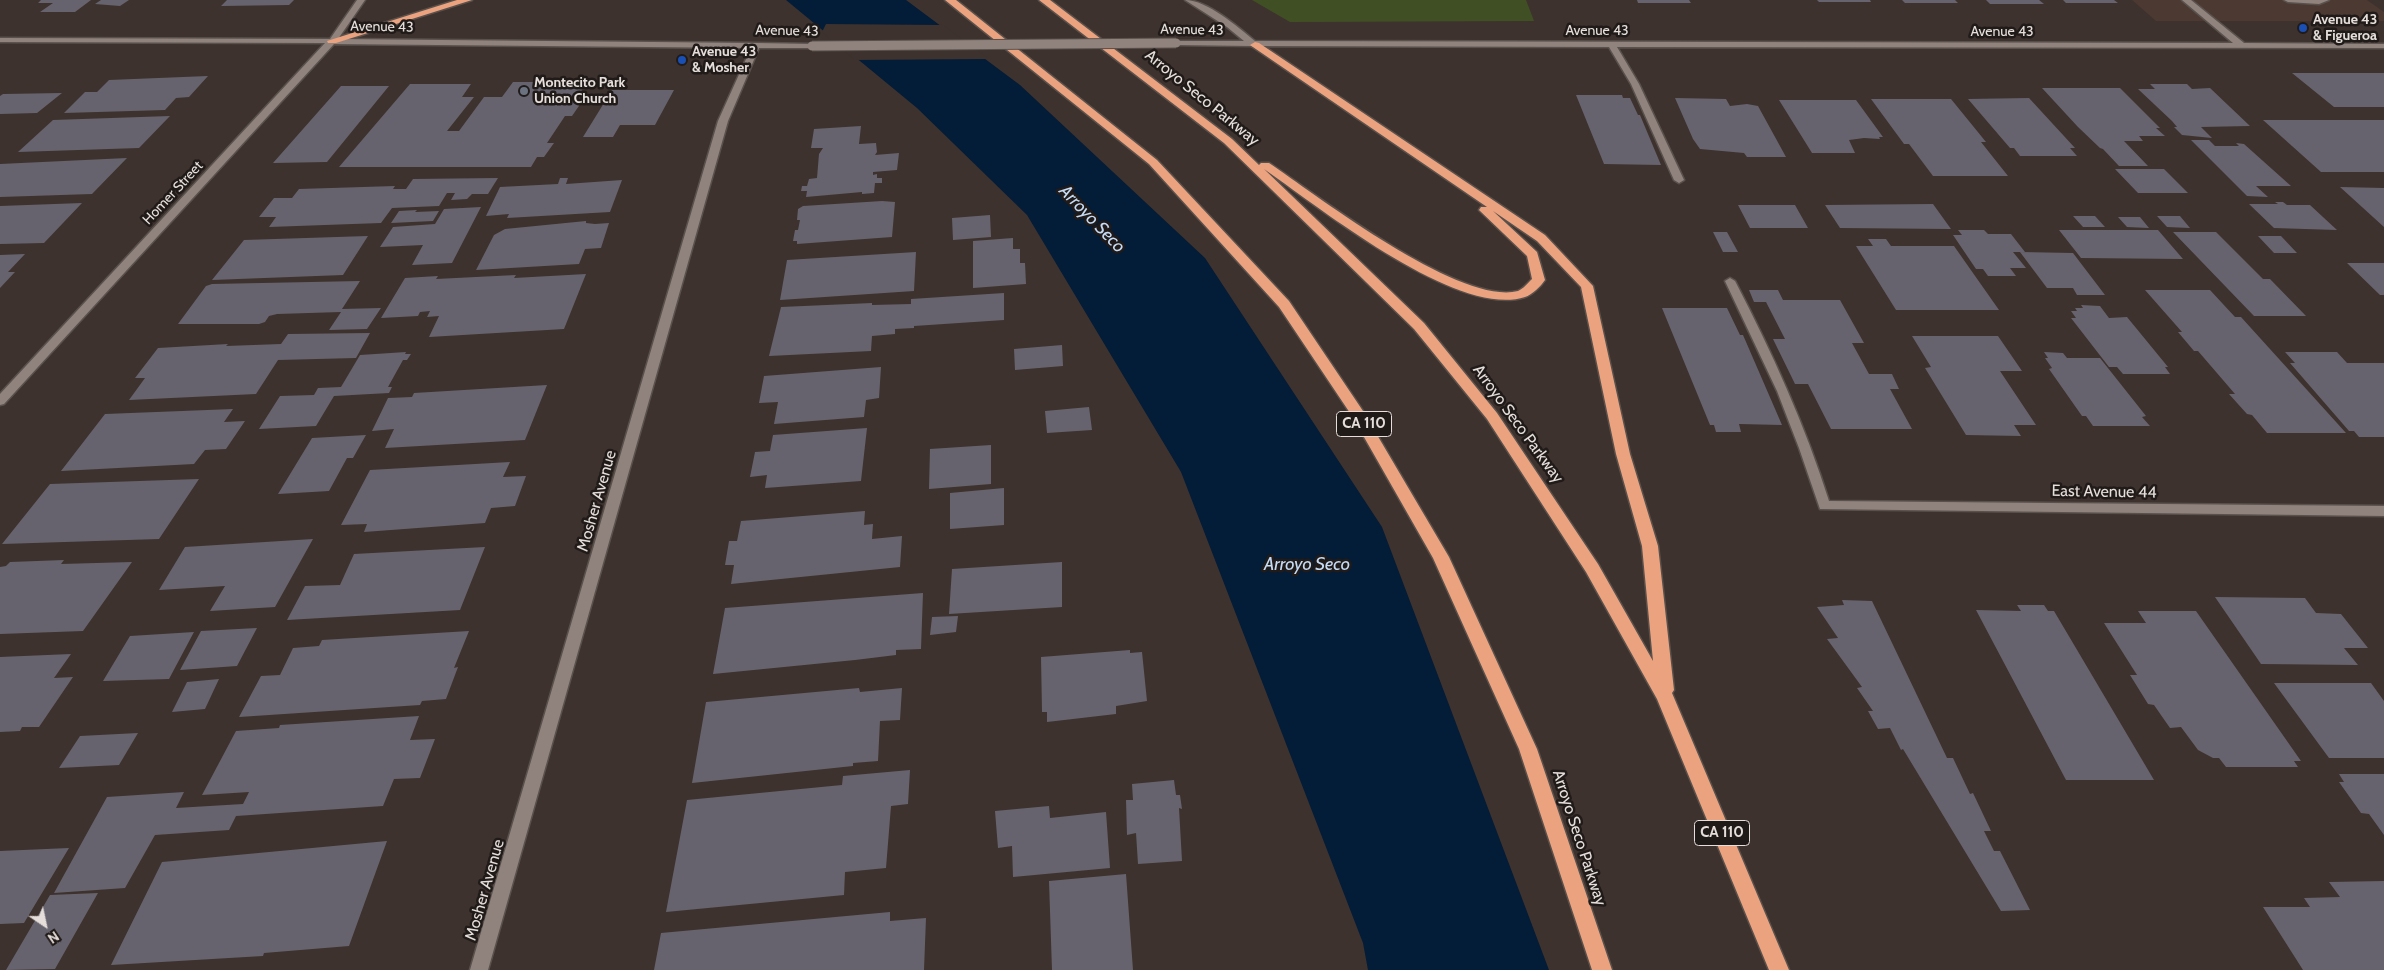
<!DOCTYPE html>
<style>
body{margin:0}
#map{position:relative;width:2384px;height:970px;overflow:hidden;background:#3d322d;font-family:Cabin,sans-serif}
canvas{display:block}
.north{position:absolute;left:20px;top:900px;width:50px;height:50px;-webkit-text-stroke:4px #201b19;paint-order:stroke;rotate:146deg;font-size:14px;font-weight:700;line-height:20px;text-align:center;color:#e5dedb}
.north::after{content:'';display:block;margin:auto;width:18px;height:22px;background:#e5dedb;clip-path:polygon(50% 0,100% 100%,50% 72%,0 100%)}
</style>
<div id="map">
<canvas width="2384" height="970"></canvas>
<div class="north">N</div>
</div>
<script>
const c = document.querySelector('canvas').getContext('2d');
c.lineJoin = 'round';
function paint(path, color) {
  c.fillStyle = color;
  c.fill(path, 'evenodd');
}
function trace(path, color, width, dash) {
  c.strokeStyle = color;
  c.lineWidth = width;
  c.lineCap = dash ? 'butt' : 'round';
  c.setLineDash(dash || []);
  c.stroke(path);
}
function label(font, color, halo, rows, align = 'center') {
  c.font = font + ' Cabin,sans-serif';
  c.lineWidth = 5;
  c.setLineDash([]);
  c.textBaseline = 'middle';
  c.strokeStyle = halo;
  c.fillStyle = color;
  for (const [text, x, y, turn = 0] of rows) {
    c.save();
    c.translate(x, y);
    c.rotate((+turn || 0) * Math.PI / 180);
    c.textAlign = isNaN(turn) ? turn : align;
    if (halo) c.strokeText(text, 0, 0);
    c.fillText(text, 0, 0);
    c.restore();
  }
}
paint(new Path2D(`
 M2132,0H2367L2384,12V21H2156Z`), '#4b3932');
paint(new Path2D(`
 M1252,0H1526L1534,21L1290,22Z`), '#415024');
paint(new Path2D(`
 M786,0H906L1020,85L1205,258L1382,527L1549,970H1368L1363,943L1181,472L1027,215L917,108Z`), '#031c38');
paint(new Path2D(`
 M826,24L943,25L989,59L855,60L822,32Z`), '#3d322d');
paint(new Path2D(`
 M41,0H91L75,12H40L53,3H38Z
 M101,0H129L120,6L95,4Z
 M227,0H294L289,5L221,6Z
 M1637,0H1689L1691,3H1638Z
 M1817,0H1870L1871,2H1819Z
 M1902,0H1955L1958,3H1905Z
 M1986,0H2039L2044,4H1990Z
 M2063,0H2114L2118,3H2066Z
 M2292,73H2384V107H2334Z
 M208,76L189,97L176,98L165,110L64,113L85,92H97L109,80Z
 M513,82H587L574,103H581L572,116H565L547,143H554L544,157H537L531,167H339L410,84H471L462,97H474L447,131H459L484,97H502Z
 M2150,84H2187L2192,89L2210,88L2250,126L2201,127L2212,138L2182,135L2174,127H2177L2172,121L2138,89H2155Z
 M341,86H389L327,162L273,163Z
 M2042,88H2120L2160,128H2156L2165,136H2139L2143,141H2124L2148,166H2119L2103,149L2100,148L2078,127Z
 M612,90H674L655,125H620L613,137H583Z
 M62,93L37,113L0,114V96L3,94Z
 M1576,95H1622L1623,98H1630L1638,115H1640L1661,165L1604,164Z
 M1675,98L1726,99L1730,106L1747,104L1758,106L1786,157H1747L1744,153L1700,149L1693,139Z
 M2029,98L2075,148H2070L2077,156H2020L2014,148H2010L1968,99Z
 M1871,99H1951L1986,142H1981L2008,176H1933L1909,144H1904Z
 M1779,100H1856L1883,137H1879L1880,139L1864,138L1849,140L1855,153H1812Z
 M170,116L139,148L18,152L53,120Z
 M2263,120H2384V172H2321Z
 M861,126L859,144L876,143L877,152L875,155L899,153L897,170L873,172V175L877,174V178H882V183H875L874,193L862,194V192L806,197L807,191H801L802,186H807L809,179L817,178L819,154L823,148H811L814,129Z
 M2191,140H2209L2215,146H2239L2236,143L2244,144L2291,186H2256L2268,197L2247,196Z
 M127,158L92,194L0,197V164Z
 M2115,169H2164L2188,193H2138Z
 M498,178L488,194H472L467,199L451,200L455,193H447L439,206L392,208L381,223L269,227L276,217H259L274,198H292L299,189L395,186L393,189H406L413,179Z
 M560,178H568L566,184L622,180L610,212L507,218L509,214L486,216L500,187L558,184Z
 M2340,187L2384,188V227Z
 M882,201L895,202L892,237L797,244V241H793L795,230H798L800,220H797L798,209L803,206Z
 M2275,202H2283L2287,205H2310L2337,230L2274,228L2249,204H2278Z
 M82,203L44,243L0,244V206Z
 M1933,204L1951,229L1840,228L1825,205Z
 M1738,205H1795L1808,228H1750Z
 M481,207L452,263L412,265L423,245L380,247L393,227L435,224L444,209Z
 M417,210L415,212L439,211L433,221L391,223L399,211Z
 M990,215L991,237L953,240L952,218Z
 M2073,216H2095L2105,227H2083Z
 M2157,216H2180L2190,228L2167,227Z
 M2118,217H2140L2149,228L2127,227Z
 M586,221V223L595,224L609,223L601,248L585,249L579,264L476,270L494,235L505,229Z
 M1958,230H1984L1988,234H2011L2025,252H2013L2026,268H2010L2016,276H1988L1983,269H1976L1953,235H1962Z
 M2059,230H2158L2183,259L2081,258Z
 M1713,232H1727L1738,252H1723Z
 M2173,232H2216L2263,279H2270L2306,316H2254Z
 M368,236L343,275L212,280L244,240Z
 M2258,236H2281L2297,253H2274Z
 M1013,238V249H1020V263H1025L1026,284L973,288V241Z
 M1868,239H1886L1891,246H1954L1999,310H1896L1856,246H1873Z
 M916,252L914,291L780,300L787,260Z
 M2020,252L2073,253L2105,295H2077L2073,288H2047Z
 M25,254L8,272H15L0,288V255Z
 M2347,263H2384V295H2380Z
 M586,274L564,329L429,337L439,316L427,317L430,311L420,312L418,316L381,318L405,278L438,276L436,279L516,275L514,278Z
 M360,281L342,309L381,308L367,329L329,330L341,312L277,314L269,316L265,322L259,324H178L206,286L212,284Z
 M1749,290H1778L1783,300H1840L1864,343H1852L1869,374H1892L1899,389H1890L1912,429H1831L1808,384H1795L1773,339H1785L1766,302H1754Z
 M2145,290H2210L2235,317H2241L2346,433H2267L2252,415L2247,414L2229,394H2235L2198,351H2194L2178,332H2182Z
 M1004,293V320L914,326V328L895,329V334L872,336L871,351L769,356L781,307L872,303V305L911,304V299Z
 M2081,305L2100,306L2109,318L2127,317L2168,367H2165L2170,374H2123L2117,367H2109L2071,318H2076L2071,311H2077L2075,308H2083Z
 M1662,308H1727L1740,335H1743L1782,425L1739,424L1741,432H1716L1714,425H1710Z
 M370,333L356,358L278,360L256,394L129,400L145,378H135L158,348L228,344L226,346L281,344L288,334Z
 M1912,336H1998L2022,371H2000L2036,425H2014L2021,436L1966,435L1925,368L1931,367Z
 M1062,345L1063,366L1015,370L1014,349Z
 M406,352L405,354H411L407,360H403L388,387H392L389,393L334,396L316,426L259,429L280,396L314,395L318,388L341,387L360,355Z
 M2044,352L2063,353L2067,358H2100L2146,416L2142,417L2150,426H2093L2086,416H2082L2049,369L2052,368L2045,358H2048Z
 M2285,352H2337L2347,363H2384V437H2359L2354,431H2349L2290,363H2295Z
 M881,367L879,398L866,400L864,417L774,424L778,402L759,403L764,376Z
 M547,385L525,440L385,448L394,429L372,431L388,398L412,397L414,393Z
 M1089,407L1092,430L1047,433L1045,411Z
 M233,409L224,422L245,421L226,449L205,450L194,464L61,471L105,414Z
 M867,428L861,481L765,488L767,475L750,477L755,452L770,451L773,435Z
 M366,435L353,458H347L329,491L278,494L312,438Z
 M991,445V484L929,489L930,449Z
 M510,462L503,477L526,476L515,506L491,508L485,523L364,532L367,524L341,525L370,470Z
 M199,479L159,539L2,544L50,484Z
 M1004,488V525L950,529V493Z
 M865,511L864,525L873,524L872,539L902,536L900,567L731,584L734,565H725L729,541H737L741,521Z
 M313,539L275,607L210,611L225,586L159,590L185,547Z
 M485,547L460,610L287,620L305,586L340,585L354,554Z
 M64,560L61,564L132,562L83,631L0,634V567L6,566L10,562Z
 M1062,562V607L949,614L952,569Z
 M923,593L921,649L896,650V655L855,660L713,674L725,608Z
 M2215,597L2305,598L2316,613L2341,614L2368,648H2344L2358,665L2261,664Z
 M1842,600L1872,601L1947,758H1953L1970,794L1973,793L1991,831H1984L1994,851H2000L2030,910L2001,911L1903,749L1901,750L1890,728L1878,729L1868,711H1873L1857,688L1862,687L1827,639L1838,638L1817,607L1844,605Z
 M2017,605H2044L2048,611H2054L2154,780H2066L1976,610L2021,611Z
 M2138,611H2196L2301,761H2294L2298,767H2226L2219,758H2213L2198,750L2181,727L2170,728L2154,705L2148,704L2130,675H2137L2104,623H2146Z
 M958,616L956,632L930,635L932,617Z
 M257,628L237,666L180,670L201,631Z
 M469,631L454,668L458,667L446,699L422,701L420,705L239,717L261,676L280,675L293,648L319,646L322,640Z
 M194,632L169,679L103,681L130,636Z
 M1130,650V653L1142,652L1147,701L1116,706V714L1047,722V712H1042L1041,657Z
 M71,654L54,678L73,677L39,727H22L20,731L0,732V657Z
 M219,679L205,709L172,712L187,682Z
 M2274,683H2371L2384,701V758H2329Z
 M859,688L860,692L902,688L900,720L880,721L878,761L853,763V766L692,783L706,702Z
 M419,716L410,740L435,739L420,778L394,779L383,806L236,816L229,830L155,835L125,888L54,893L107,797L184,792L176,808L243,804L249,792L202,795L236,731L279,728L280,725Z
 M138,733L119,765L59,768L80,736Z
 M910,770L908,804L891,806L886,868L845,872L844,895L666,912L687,800L842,785L843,776Z
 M2339,774H2384V835L2369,814L2361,813L2339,782H2344Z
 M1174,780L1176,795H1180L1182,809L1179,808L1182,861L1138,864L1136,833L1127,835L1126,800H1133L1132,784Z
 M1049,806L1050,818L1106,812L1110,868L1013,877L1012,846L998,848L995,811Z
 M387,841L349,946L264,953L263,956L111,965L162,862Z
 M69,848L24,923L0,924V851Z
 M1126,874L1133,970H1052L1049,881Z
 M2384,881V970H2303L2263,907H2310L2304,898L2340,897L2329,882Z
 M98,893L55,969L6,970L50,895Z
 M890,912V921L926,918L924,970H654L661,933Z`), '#66636e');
const minor = new Path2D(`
 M357,0H365L338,39L756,43L812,44L816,46L812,48H759L728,121L488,970H470L718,121L751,48L334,44L4,404L0,405V394L325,43L0,42V38L330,39Z
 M1185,0C1207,0 1238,27 1255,41L2233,43L2182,0H2191L2244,43L2384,44V48L1617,47L1639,84L1684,180L1679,183L1674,180L1631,84L1609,47L1259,46L1255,47L1251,46L1176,45H1173V41H1244L1227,27Z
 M2284,0H2329L2319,4L2288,2Z
 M1730,278L1735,281C1772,352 1805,425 1829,501L2384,506V516L1820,509L1799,448L1777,391L1725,281Z`);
const highway = new Path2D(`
 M457,0H472L336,43H328L327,41Z
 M945,0H956L1157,160L1289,301L1363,411L1449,557L1537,749L1612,970H1592L1519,749L1433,558L1352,416L1279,307L1149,164Z
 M1039,0H1050L1232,139L1259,165L1261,163H1269C1318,196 1460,306 1518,291C1523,289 1528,283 1532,279L1527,256L1479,210L1481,207H1487L1250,45L1255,42L1259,43L1545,235L1593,286L1630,454L1658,546L1674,690L1672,693L1789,970H1769L1657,699L1586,572L1487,419L1414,329L1224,143ZM1264,169C1319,207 1458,319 1525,297C1532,295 1541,286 1545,280L1537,252L1493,211L1537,241L1581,287L1616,454L1642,546L1653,661L1598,564L1497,413L1424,323Z`);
trace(minor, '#5a514d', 3);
trace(highway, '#5a514d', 3);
paint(minor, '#90837d');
paint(highway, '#eba27e');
const minorBridge = new Path2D(`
 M812,46L1176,43`);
trace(minorBridge, '#5a514d', 11, []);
trace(minorBridge, '#90837d', 9);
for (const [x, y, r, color] of [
 [2303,28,5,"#1a4fb4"],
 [682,60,5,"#1a4fb4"],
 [524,91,5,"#6b7280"]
]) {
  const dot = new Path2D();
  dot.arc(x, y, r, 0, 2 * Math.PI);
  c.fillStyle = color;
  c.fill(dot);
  trace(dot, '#201b19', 2);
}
label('bold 14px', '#e5dedb', '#201b19', [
 ["Avenue 43",2313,20],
 ["& Figueroa",2313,36],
 ["Avenue 43",692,52],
 ["& Mosher",692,68],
 ["Montecito Park",534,83],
 ["Union Church",534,99]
], 'left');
label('14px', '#e5dedb', '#201b19', [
 ["Avenue 43",382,27,1],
 ["Avenue 43",1192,30,1],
 ["Avenue 43",787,31,1],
 ["Avenue 43",1597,31],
 ["Avenue 43",2002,32],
 ["Homer Street",173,193,-47]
]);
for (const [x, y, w] of [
 [1364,424,55],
 [1722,833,55]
]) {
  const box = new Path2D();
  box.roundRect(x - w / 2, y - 12.5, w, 25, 4);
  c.fillStyle = '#201b19';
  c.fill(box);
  trace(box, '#e5dedb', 1);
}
label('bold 15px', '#e5dedb', null, [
 ["CA 110",1364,424],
 ["CA 110",1722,833]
]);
label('16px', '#e5dedb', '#201b19', [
 ["Arroyo Seco Parkway",1202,98,39],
 ["Arroyo Seco Parkway",1518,424,54],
 ["East Avenue 44",2104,492,1],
 ["Mosher Avenue",597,501,-74],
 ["Arroyo Seco Parkway",1579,838,72],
 ["Mosher Avenue",485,890,-74]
]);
label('italic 18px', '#c5dbf5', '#201b19', [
 ["Arroyo Seco",1092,219,46],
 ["Arroyo Seco",1307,565]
]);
</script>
